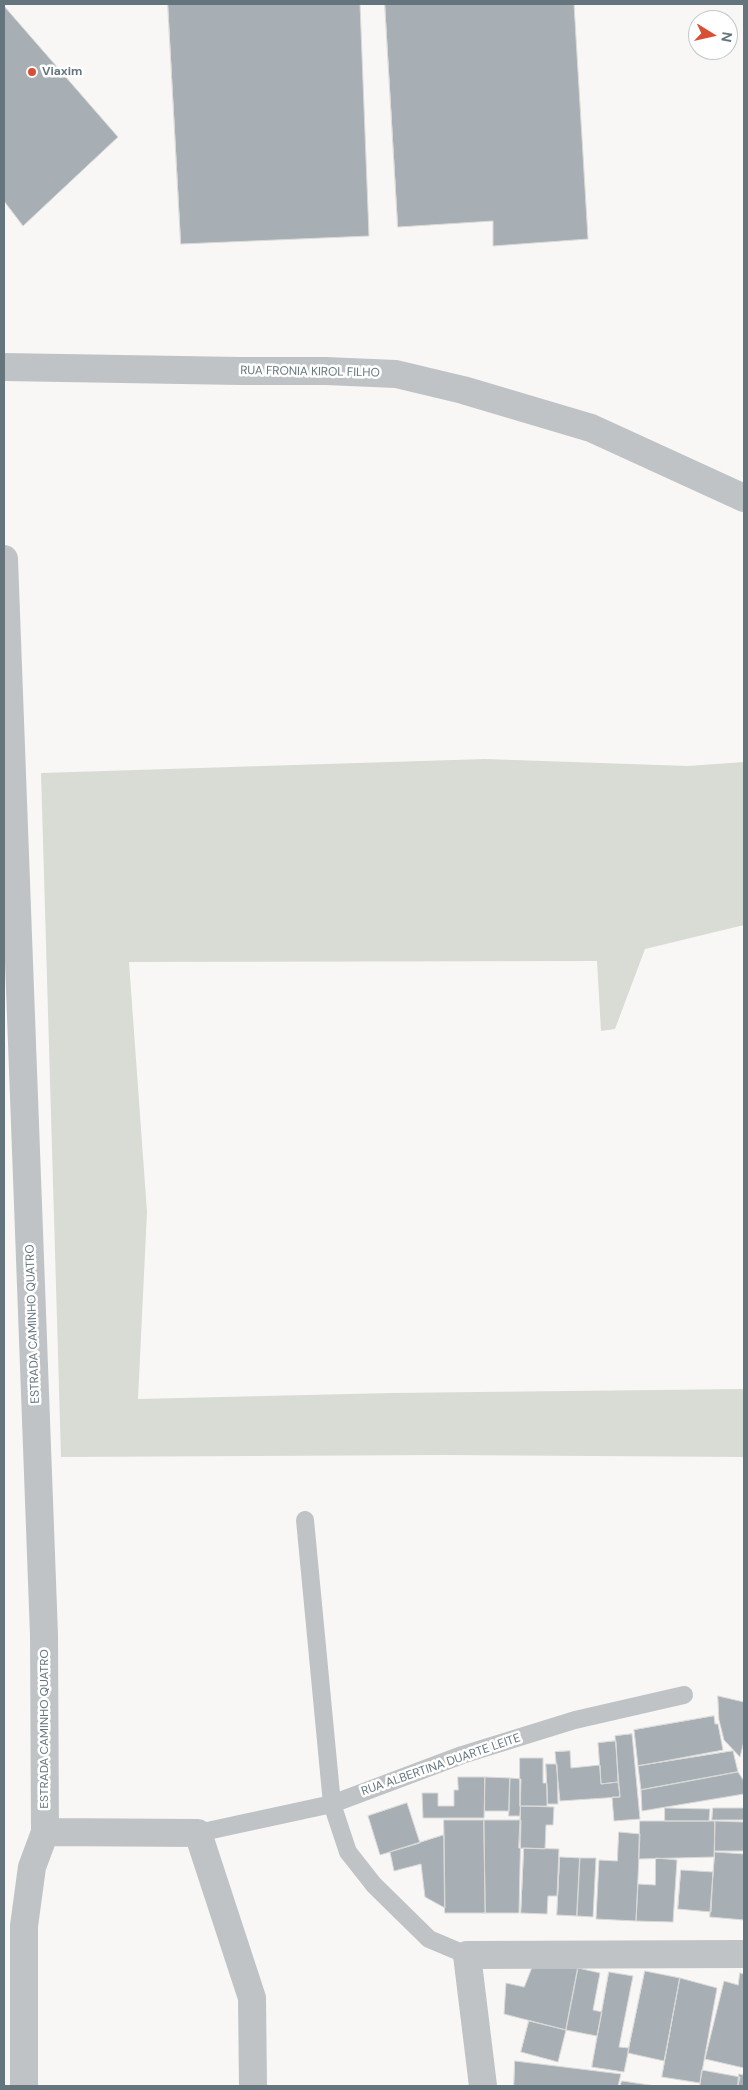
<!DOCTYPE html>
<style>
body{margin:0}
#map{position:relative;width:748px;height:2090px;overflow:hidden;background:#f8f7f5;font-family:"DM Sans",sans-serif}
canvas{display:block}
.frame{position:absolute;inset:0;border:5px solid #65757e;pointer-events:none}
.north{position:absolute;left:688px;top:10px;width:50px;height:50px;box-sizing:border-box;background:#fff;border:1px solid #c1c8cb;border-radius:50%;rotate:99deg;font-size:14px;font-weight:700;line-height:20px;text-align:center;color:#65757e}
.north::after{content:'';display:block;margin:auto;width:18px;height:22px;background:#d84f35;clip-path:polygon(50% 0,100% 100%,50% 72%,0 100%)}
</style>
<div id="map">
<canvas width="748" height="2090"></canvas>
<div class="frame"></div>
<div class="north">N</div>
</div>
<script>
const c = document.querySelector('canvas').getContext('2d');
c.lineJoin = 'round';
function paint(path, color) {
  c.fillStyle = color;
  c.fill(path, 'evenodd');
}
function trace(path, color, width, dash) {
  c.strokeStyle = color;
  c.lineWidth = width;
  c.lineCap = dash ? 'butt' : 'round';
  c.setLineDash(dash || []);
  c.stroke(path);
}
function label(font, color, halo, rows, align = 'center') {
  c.font = font + ' "DM Sans",sans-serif';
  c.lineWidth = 5;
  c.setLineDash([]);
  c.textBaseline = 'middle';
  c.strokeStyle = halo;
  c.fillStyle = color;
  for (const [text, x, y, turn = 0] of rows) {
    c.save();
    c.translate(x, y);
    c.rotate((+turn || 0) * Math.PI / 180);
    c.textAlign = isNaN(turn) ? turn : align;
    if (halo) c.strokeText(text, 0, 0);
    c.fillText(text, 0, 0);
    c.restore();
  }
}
paint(new Path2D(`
 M485,759L688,766L744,762V925L645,949L615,1029L601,1031L597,961L129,962L147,1212L138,1399L392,1393L744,1389V1457L444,1455L61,1457L41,773Z`), '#d8dcd4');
const building = new Path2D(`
 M168,4H360L369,236L181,244Z
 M385,4H574L588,239L493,246V221L398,227Z
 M4,6L118,137L23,226L4,201Z
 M718,1696L744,1702V1741L740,1757L724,1740L719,1720Z
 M714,1716L715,1724H718L723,1750L638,1766L634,1730Z
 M632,1734L640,1819L614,1821L612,1797H620L615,1736Z
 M616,1741L618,1782L601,1784L598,1743Z
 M570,1751L571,1768L600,1765L601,1784L618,1782L620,1797L560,1801L555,1752Z
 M733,1751L738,1772L641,1790L638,1766Z
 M520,1758H543V1783H547V1806H520Z
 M546,1764H557L558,1804H548Z
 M738,1772L744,1781V1794L642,1811L641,1790Z
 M458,1777H485L484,1818H423L422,1793H438V1806H454V1790H458Z
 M485,1777L510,1778L509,1811H485Z
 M510,1778L521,1779L520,1816H509Z
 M407,1803L420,1843L380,1855L368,1816Z
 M521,1806L554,1807L553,1825H546L545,1849L519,1848Z
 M665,1808L710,1809L709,1821H665Z
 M713,1808H744V1820H712Z
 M444,1820H484L485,1913H445Z
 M484,1820H521L519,1913H483H485Z
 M640,1821H715L714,1857L639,1859Z
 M715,1821L744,1822V1851H715Z
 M619,1832L640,1834L636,1921L596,1919L599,1860L617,1861Z
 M444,1835L445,1908L425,1897L421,1864L394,1871L390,1852Z
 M524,1848L559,1849L557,1896H548L547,1914L521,1913Z
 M715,1852L744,1854V1920L710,1917Z
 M560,1857L580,1858L577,1916L557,1915Z
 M580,1858H596L593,1917L577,1916Z
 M656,1858L677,1860L673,1922L636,1921L638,1884L655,1885Z
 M681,1870L713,1872L711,1912L678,1909Z
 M532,1968H578L566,2030L504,2014L506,1983L524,1987Z
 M578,1968L600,1973L593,2010L602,2012L597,2036L566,2030Z
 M645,1971L680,1978L664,2061L628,2053Z
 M609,1972L633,1976L619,2047L629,2048L624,2072L592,2067Z
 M740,1973L744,1974V2068L705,2059L724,1981L738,1985Z
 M680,1978L717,1988L700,2083L662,2077Z
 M529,2021L566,2030L558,2062L521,2052Z
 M515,2061L621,2074L618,2086H514Z
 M702,2070L740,2077L738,2086H700Z
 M739,2074L744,2075V2086H738Z
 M622,2081L656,2086H620Z`);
paint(building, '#a7afb4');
trace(building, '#d9d9d7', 1);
trace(new Path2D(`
 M305,1520L332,1804L348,1852L374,1885L429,1939L467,1955
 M198,1833L332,1804L462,1755L575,1720L684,1695`), '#bfc3c6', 18);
trace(new Path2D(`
 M4,367L240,371H326L396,374L463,390L591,428L744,498
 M4,559L44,1635L45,1832L32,1867L24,1926V2086
 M45,1832L198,1833L252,1998L253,2086
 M483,2086L467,1955L744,1954`), '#bfc3c6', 28);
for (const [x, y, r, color] of [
 [32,72,5,"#d84f35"]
]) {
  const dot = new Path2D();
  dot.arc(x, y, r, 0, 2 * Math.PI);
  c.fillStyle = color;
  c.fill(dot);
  trace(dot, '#fff', 2);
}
label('bold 12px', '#65757e', '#fff', [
 ["Viaxim",42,72]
], 'left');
label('12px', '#65757e', '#fff', [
 ["RUA FRONIA KIROL FILHO",310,372,1],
 ["ESTRADA CAMINHO QUATRO",33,1324,-92],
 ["ESTRADA CAMINHO QUATRO",45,1729,-90],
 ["RUA ALBERTINA DUARTE LEITE",441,1765,-19]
]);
</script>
